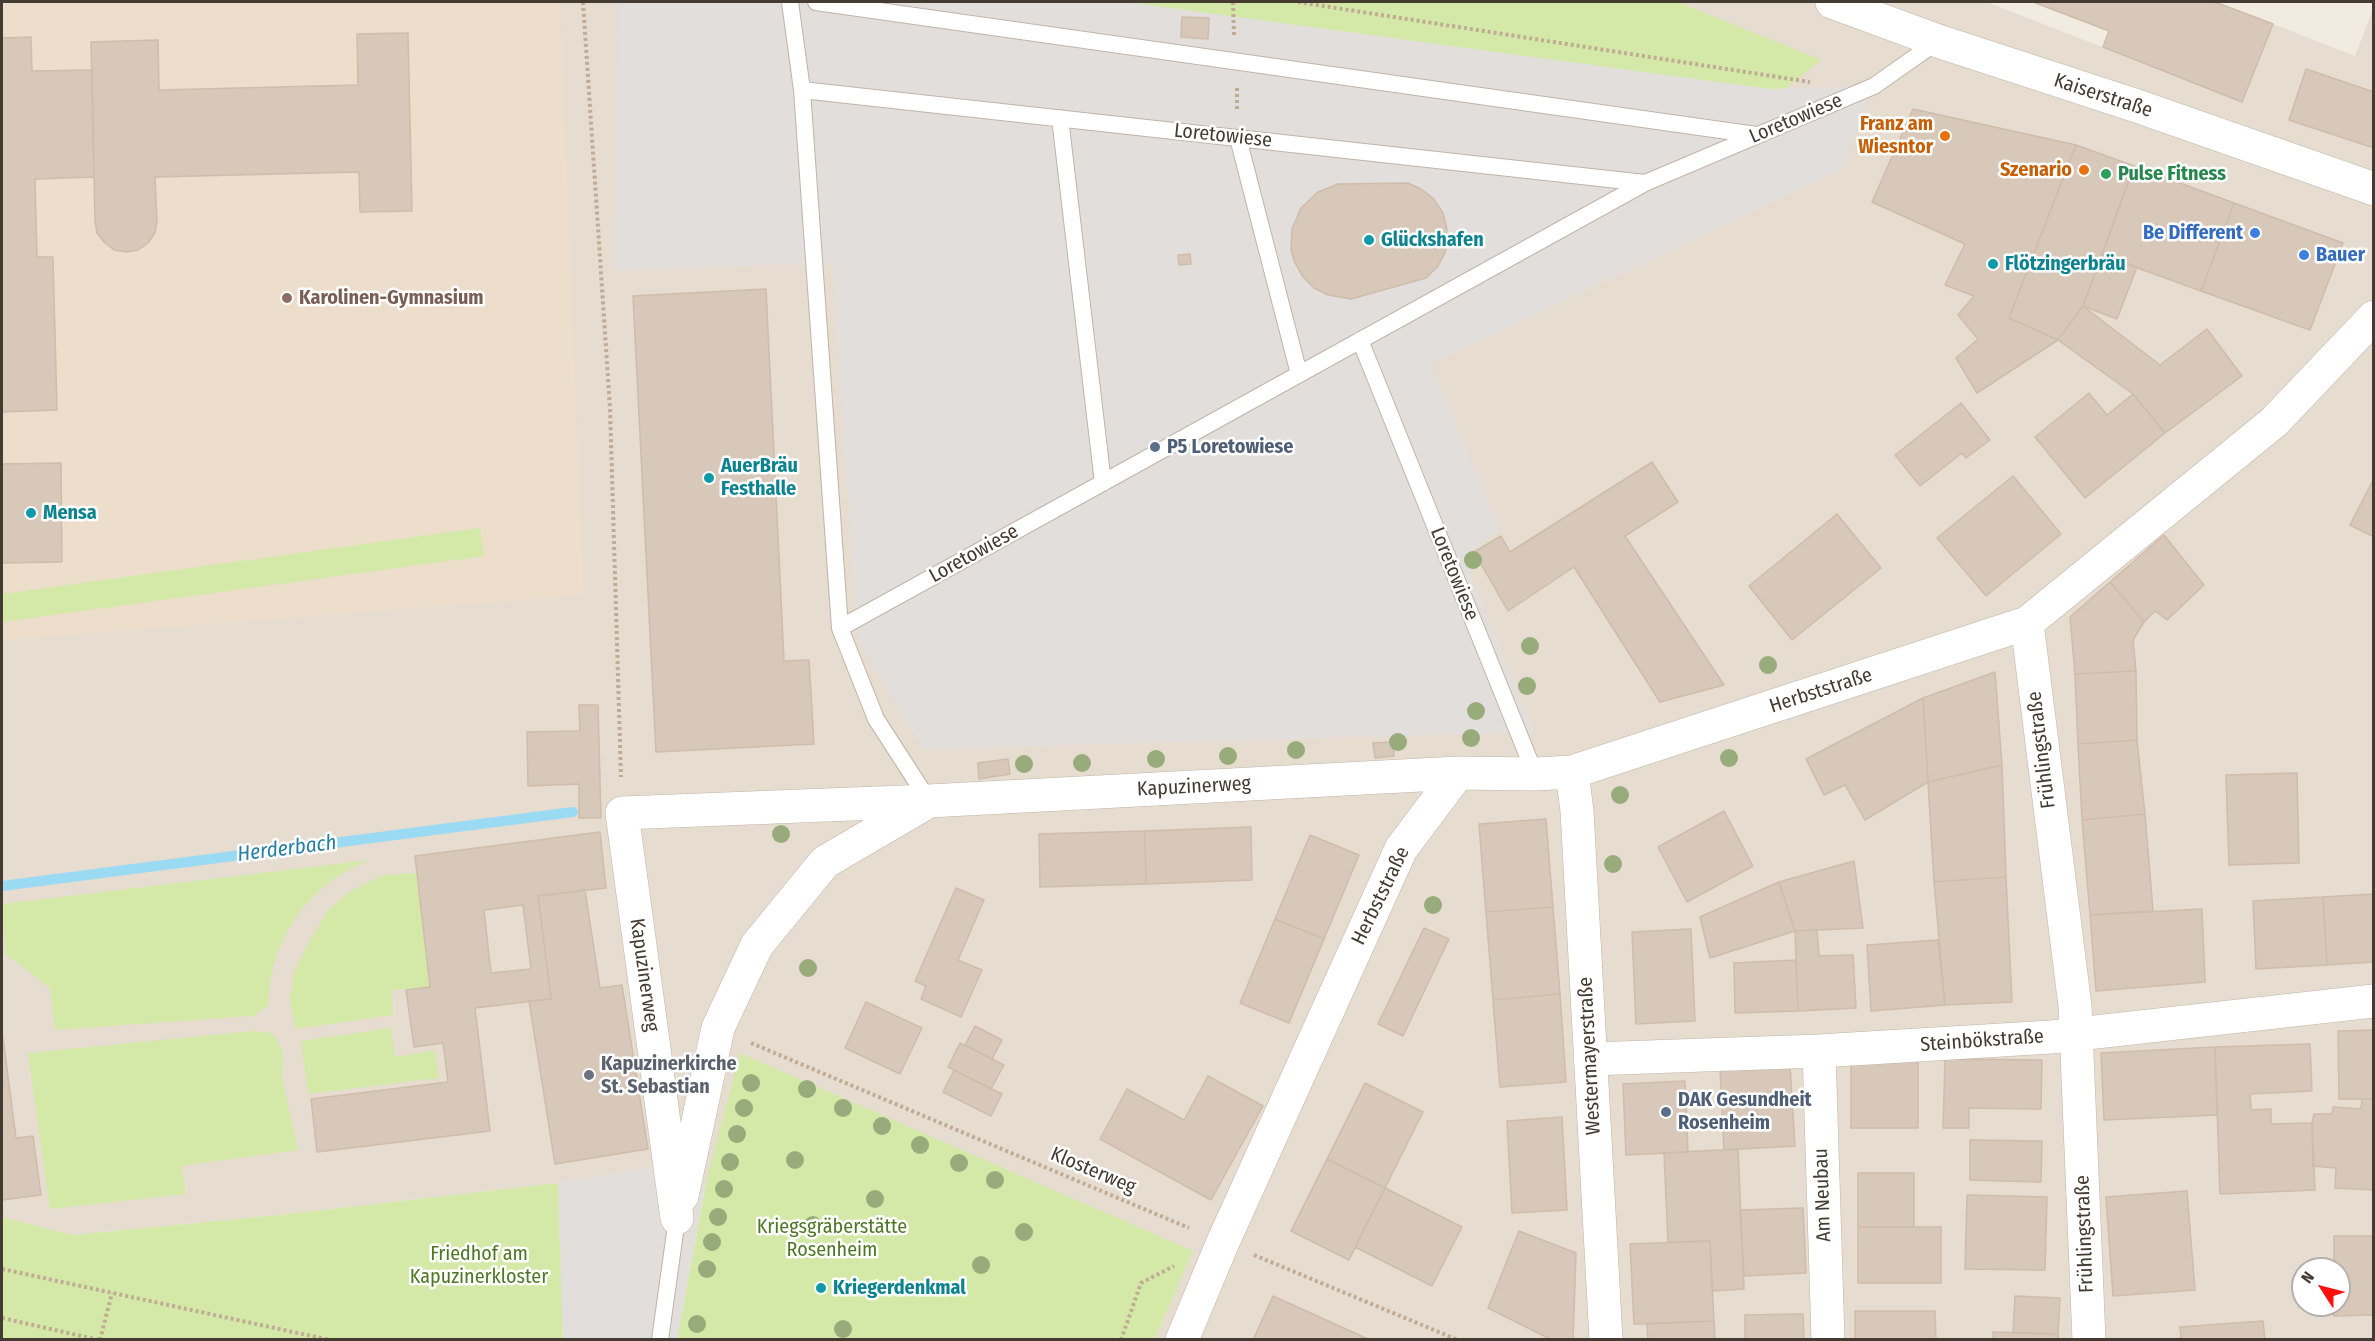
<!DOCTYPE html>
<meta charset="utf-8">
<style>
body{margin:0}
#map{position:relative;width:2375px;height:1341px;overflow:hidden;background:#f2ebe2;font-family:"Fira Sans Condensed",sans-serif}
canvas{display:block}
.frame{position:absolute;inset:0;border:3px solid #443b32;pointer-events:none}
.north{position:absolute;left:2291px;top:1257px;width:60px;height:60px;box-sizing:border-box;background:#fff;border:2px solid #b4b1ad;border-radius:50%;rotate:306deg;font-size:16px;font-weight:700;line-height:24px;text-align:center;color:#443b32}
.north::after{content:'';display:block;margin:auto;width:21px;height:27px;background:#ff110c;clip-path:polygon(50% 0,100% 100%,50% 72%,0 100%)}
</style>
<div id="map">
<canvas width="2375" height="1341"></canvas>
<div class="frame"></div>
<div class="north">N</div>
</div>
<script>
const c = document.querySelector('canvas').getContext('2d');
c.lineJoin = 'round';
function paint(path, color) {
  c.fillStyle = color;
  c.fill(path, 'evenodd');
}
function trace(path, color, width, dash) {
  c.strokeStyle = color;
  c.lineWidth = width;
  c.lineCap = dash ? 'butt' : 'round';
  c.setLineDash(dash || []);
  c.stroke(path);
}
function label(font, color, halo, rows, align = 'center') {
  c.font = font + ' "Fira Sans Condensed",sans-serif';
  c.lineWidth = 5;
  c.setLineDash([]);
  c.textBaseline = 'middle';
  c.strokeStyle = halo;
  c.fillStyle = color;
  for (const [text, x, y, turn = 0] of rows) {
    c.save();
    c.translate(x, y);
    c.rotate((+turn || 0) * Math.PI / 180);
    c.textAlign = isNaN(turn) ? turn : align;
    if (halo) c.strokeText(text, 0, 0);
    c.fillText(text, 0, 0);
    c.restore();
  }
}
paint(new Path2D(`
 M2,2H1987L2242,102L2273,24L2355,56L2373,9V1339H1155L1193,1251L705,1183L677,1339H563L558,1183L288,1214L73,1235L2,1217ZM2303,1269H2339V1305H2303Z`), '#e6dcd0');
paint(new Path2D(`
 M2,2H560L584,595L2,640Z`), '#ecdecb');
paint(new Path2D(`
 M1074,2H1678L1821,60L1770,101Z
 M480,528L484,556L2,622V594Z
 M370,860C310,882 268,940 269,1005L253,1016L55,1030L50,988L6,954L2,904Z
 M416,873L430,987L392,990L393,1015L295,1029L290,999L294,973L306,947L328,910L349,892L383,875Z
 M391,1028L395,1057L435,1050L439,1078L308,1094L301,1041Z
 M254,1031L267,1032L274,1035L283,1052L282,1078L298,1150L181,1166L186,1194L50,1209L28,1053Z
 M740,1053L1193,1251L1155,1339L677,1340L706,1183Z
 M558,1183L563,1339L2,1340V1217L73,1235L288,1214Z`), '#d4e9a8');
paint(new Path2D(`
 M618,2H1126L1770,89L1874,86L1842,169L1431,364L1500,531L1464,556L1534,732L923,749L858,640L832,263L616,270Z
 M646,1168L706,1183L677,1339H563L558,1183Z`), '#e2dedb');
trace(new Path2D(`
 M2,886L573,812`), '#9adaf3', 10);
const building = new Path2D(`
 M2033,2H2215L2273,24L2242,102L2103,47L2109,31Z
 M1182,17L1209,18L1208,39L1181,37Z
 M408,33L412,211L360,212L359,172L155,177L157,221L155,233L148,243L138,250L126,252L114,250L105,243L97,233L95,221L91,42L158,40L159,90L358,85L357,34Z
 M31,37L32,71L92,70L94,177L35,179L37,257H53L57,410L2,412V38Z
 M2306,69L2374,92V148L2289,120Z
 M1913,109L2076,145L2009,318L2058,340L1977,393L1956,358L1978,339L1958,315L1974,296L1945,285L1965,244L1872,202Z
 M2076,145L2134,166L2083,306L2058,340L2009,318Z
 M2134,166L2234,203L2201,291L2102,255Z
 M1408,183L1421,189L1433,198L1443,213L1447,229L1445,253L1438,266L1426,278L1351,299L1328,295L1314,288L1303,277L1295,263L1291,250L1292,229L1301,208L1318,192L1338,184Z
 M2234,203L2343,243L2310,330L2201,291Z
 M1190,254L1191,264L1179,265L1178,255Z
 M2102,255L2137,267L2117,319L2083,306Z
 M766,289L784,661L809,660L814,744L656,752L633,296Z
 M2083,306L2160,365L2207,329L2242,376L2165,433L2133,394L2058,340Z
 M2089,393L2107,415L2133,394L2165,433L2085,498L2035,437Z
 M1961,403L1990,440L1966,458L1962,453L1920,486L1895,455Z
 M1652,462L1678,502L1625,536L1724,685L1660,702L1574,567L1508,611L1474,552L1501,536L1510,552Z
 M61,463L62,562L2,563V464Z
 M2013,476L2061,534L1986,596L1937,538Z
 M2374,478V537L2350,525Z
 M1837,514L1881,568L1792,640L1749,586Z
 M2164,535L2204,585L2167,620L2155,611L2144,622L2110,582Z
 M2110,582L2144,622L2133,640L2136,671L2075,674L2070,617Z
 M2136,671L2137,740L2078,744L2075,674Z
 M1995,672L2002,765L1928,782L1923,698Z
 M1923,698L1928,782L1865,820L1845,785L1824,795L1806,759Z
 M579,705H598L601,818H579V784L528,786L527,732L580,731Z
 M2137,740L2145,814L2082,820L2078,744Z
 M1393,742L1394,756L1375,758L1373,743Z
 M1008,759L1010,774L979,779L978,763Z
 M2002,765L2006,877L1934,882L1928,782Z
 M2297,773L2299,863L2229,865L2226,775Z
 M1724,811L1753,866L1687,902L1658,847Z
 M2145,814L2153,911L2090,915L2082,820Z
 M1546,819L1553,907L1486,912L1479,824Z
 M1251,827L1252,880L1146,884L1145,831Z
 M1145,831L1146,884L1040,887L1039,834Z
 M600,832L606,888L538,896L551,999L475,1008L490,1131L317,1152L311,1099L448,1082L443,1043L414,1047L406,990L430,987L415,856ZM523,905L531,969L491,973L484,910Z
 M1310,835L1359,855L1324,939L1275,919Z
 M1854,861L1863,928L1795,931L1779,882Z
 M2006,877L2012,1002L1945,1005L1934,882Z
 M1779,882L1795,931L1710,958L1700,917Z
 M956,888L984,900L958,960L982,970L961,1017L921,999L926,986L915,981Z
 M585,890L600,988L622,985L648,1149L555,1164L529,1001L551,999L538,896Z
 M2374,894V962L2327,965L2323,897Z
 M2323,897L2327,965L2256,969L2253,901Z
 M1553,907L1560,994L1493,1000L1486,912Z
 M2202,909L2205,982L2096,991L2090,915Z
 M1275,919L1324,939L1289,1023L1240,1003Z
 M1424,928L1449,939L1403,1036L1378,1024Z
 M1691,929L1695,1021L1636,1024L1632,932Z
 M1817,930L1819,956L1853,955L1856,1008L1798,1011L1795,931Z
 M1938,940L1945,1005L1871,1011L1867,945Z
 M1796,960L1798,1011L1735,1013L1734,963Z
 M1560,994L1566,1082L1500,1087L1493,1000Z
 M866,1002L922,1028L900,1074L845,1048Z
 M975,1026L1002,1040L992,1059L965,1045Z
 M2,1030L16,1138L33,1136L41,1195L2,1200Z
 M2374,1030V1099H2339L2338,1031Z
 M960,1043L1004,1065L991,1089L948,1067Z
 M2310,1044L2312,1091L2250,1094L2251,1110L2271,1109V1124L2312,1123L2315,1190L2220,1194L2215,1047Z
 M2215,1047L2217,1115L2104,1120L2101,1053Z
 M1918,1059V1128H1851V1060Z
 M1945,1059L2042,1060L2041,1109L1969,1108V1128H1943Z
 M1790,1065L1795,1146L1724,1150L1720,1069Z
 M954,1070L1002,1094L991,1116L943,1092Z
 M1208,1076L1263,1106L1211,1200L1100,1139L1127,1089L1184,1120Z
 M1685,1081L1688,1152L1626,1155L1623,1084Z
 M1365,1083L1423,1112L1385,1188L1327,1159Z
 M2362,1099H2374V1190L2335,1188L2336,1168L2313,1166L2312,1123L2314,1114H2332L2333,1107L2361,1109Z
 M1562,1117L1567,1210L1512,1213L1507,1121Z
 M1970,1140L2042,1141L2041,1182L1970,1180Z
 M1738,1149L1744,1289L1712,1291L1710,1241L1668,1242L1664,1153Z
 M1327,1159L1385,1188L1349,1260L1291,1231Z
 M1858,1173H1914V1227H1858Z
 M1385,1188L1462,1227L1432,1286L1355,1247Z
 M2187,1191L2195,1290L2113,1296L2106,1197Z
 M1967,1195L2047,1197L2045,1270L1965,1269Z
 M1803,1208L1806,1273L1744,1276L1740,1210Z
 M1858,1227H1941V1283H1858Z
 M1519,1231L1576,1253L1573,1340H1552L1488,1308Z
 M2334,1236H2374V1315L2334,1316V1305H2339V1269H2334Z
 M1710,1241L1714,1321L1634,1324L1630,1244Z
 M1273,1296L1368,1339L1253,1340Z
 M2015,1296L2060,1298L2058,1334L2013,1333Z
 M1855,1311H1935L1936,1340H1855Z
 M1803,1314L1804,1340H1745V1315Z
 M1714,1321L1715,1340H1648L1647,1324Z
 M2263,1321L2265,1340H2166L2181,1338L2180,1327Z
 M1993,1332L2058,1334L2059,1340H1993Z`);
paint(building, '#d7c8ba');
trace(building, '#cfbcaa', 1.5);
const service = new Path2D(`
 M790,2L802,90L840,628L876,719L929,801
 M816,2L1756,135
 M802,90L1645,183
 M1060,118L1103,483
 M1238,138L1299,374
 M1360,340L1535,774
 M840,628L1645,183L1874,86L1938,41
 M660,1340L677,1218`);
const minor = new Path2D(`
 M2027,623L2075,1006L2089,1340
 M1572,772L1577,811L1606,1340
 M1819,1051L1828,1340
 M1590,1059L1819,1051L2051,1037L2374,1001
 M682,1196L718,1028L757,945L825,862L924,804
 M677,1218L622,813L929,801L1458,773L1535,774L1572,772L2027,623L2274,422L2374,317
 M1182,1340L1223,1242L1401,849L1458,773`);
const tertiary = new Path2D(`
 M1832,2L1938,41L2137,106L2374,189`);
trace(service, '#c1b4a8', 18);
trace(minor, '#c1b4a8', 34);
trace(tertiary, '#c1b4a8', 34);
trace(new Path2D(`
 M583,2L610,408L621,777
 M1233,2L1234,35
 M1298,2L1810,82
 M1237,88V110
 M751,1043L1189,1228
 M1254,1255L1458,1340
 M2,1269L330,1340
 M2,1318L99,1340
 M100,1340L112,1293
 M1121,1340L1141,1283L1174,1266`), '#c0ab95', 4, [3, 3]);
trace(service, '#fff', 16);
trace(minor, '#fff', 33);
trace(tertiary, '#fff', 33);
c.fillStyle = '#98ab7a';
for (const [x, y] of [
 [1473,560],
 [1530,646],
 [1768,665],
 [1527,686],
 [1476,711],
 [1471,738],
 [1398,742],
 [1296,750],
 [1228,756],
 [1729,758],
 [1156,759],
 [1082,763],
 [1024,764],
 [1620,795],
 [781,834],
 [1613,864],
 [1433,905],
 [808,968],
 [751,1083],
 [807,1089],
 [744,1108],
 [843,1108],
 [882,1126],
 [737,1134],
 [920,1145],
 [795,1160],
 [730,1162],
 [959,1163],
 [995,1180],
 [724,1189],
 [875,1199],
 [718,1217],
 [813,1225],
 [1024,1232],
 [712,1242],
 [981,1265],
 [707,1269],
 [697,1324],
 [843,1329]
]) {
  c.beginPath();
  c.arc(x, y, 9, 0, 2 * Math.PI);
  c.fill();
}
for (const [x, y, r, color] of [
 [1945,136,6,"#e8710a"],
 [2084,170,6,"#e8710a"],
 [2106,174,6,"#2e9e5b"],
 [2255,233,6,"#3f7fe0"],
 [1369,240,6,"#0f9aa8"],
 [2304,255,6,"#3f7fe0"],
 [1993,264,6,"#0f9aa8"],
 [287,298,6,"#8d6e63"],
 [1155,447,6,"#5c6f8a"],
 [709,478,6,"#0f9aa8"],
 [31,513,6,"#0f9aa8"],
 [589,1075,6,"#6b7280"],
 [1666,1112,6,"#5c6f8a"],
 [821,1288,6,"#0f9aa8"]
]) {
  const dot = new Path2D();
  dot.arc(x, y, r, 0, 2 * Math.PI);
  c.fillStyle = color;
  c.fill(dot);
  trace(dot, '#fff', 2);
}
label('20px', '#443b32', '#fff', [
 ["Kaiserstraße",2103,96,18],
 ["Loretowiese",1796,119,-23],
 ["Loretowiese",1223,136,6],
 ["Loretowiese",974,554,-29],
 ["Loretowiese",1454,574,68],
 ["Herbststraße",1821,691,-18],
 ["Frühlingstraße",2042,750,-97],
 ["Kapuzinerweg",1194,787,-3],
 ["Herbststraße",1381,896,-64],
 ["Kapuzinerweg",644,975,82],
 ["Steinbökstraße",1982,1041,-4],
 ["Westermayerstraße",1590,1056,-93],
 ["Klosterweg",1093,1171,23],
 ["Am Neubau",1823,1195,-92],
 ["Frühlingstraße",2085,1234,-92]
]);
label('bold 20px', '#c56008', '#fff', [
 ["Franz am",1933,124],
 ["Wiesntor",1933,147],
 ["Szenario",2072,170]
], 'right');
label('bold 20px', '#27864d', '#fff', [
 ["Pulse Fitness",2118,174]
], 'left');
label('bold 20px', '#366cbe', '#fff', [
 ["Be Different",2243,233],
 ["Bauer",2316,255,"left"]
], 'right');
label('bold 20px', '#0d838f', '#fff', [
 ["Glückshafen",1381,240],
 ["Flötzingerbräu",2005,264],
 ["AuerBräu",721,466],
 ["Festhalle",721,489],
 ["Mensa",43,513],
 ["Kriegerdenkmal",833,1288]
], 'left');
label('bold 20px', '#785e54', '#fff', [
 ["Karolinen-Gymnasium",299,298]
], 'left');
label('bold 20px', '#4e5e75', '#fff', [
 ["P5 Loretowiese",1167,447],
 ["DAK Gesundheit",1678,1100],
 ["Rosenheim",1678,1123]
], 'left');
label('bold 20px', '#5b616d', '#fff', [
 ["Kapuzinerkirche",601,1064],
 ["St. Sebastian",601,1087]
], 'left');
label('20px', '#4e7724', '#fff', [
 ["Kriegsgräberstätte",832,1227],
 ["Rosenheim",832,1250],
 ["Friedhof am",479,1254],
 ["Kapuzinerkloster",479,1277]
]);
label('italic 21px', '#267fa3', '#fff', [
 ["Herderbach",287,849,-7]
]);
</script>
